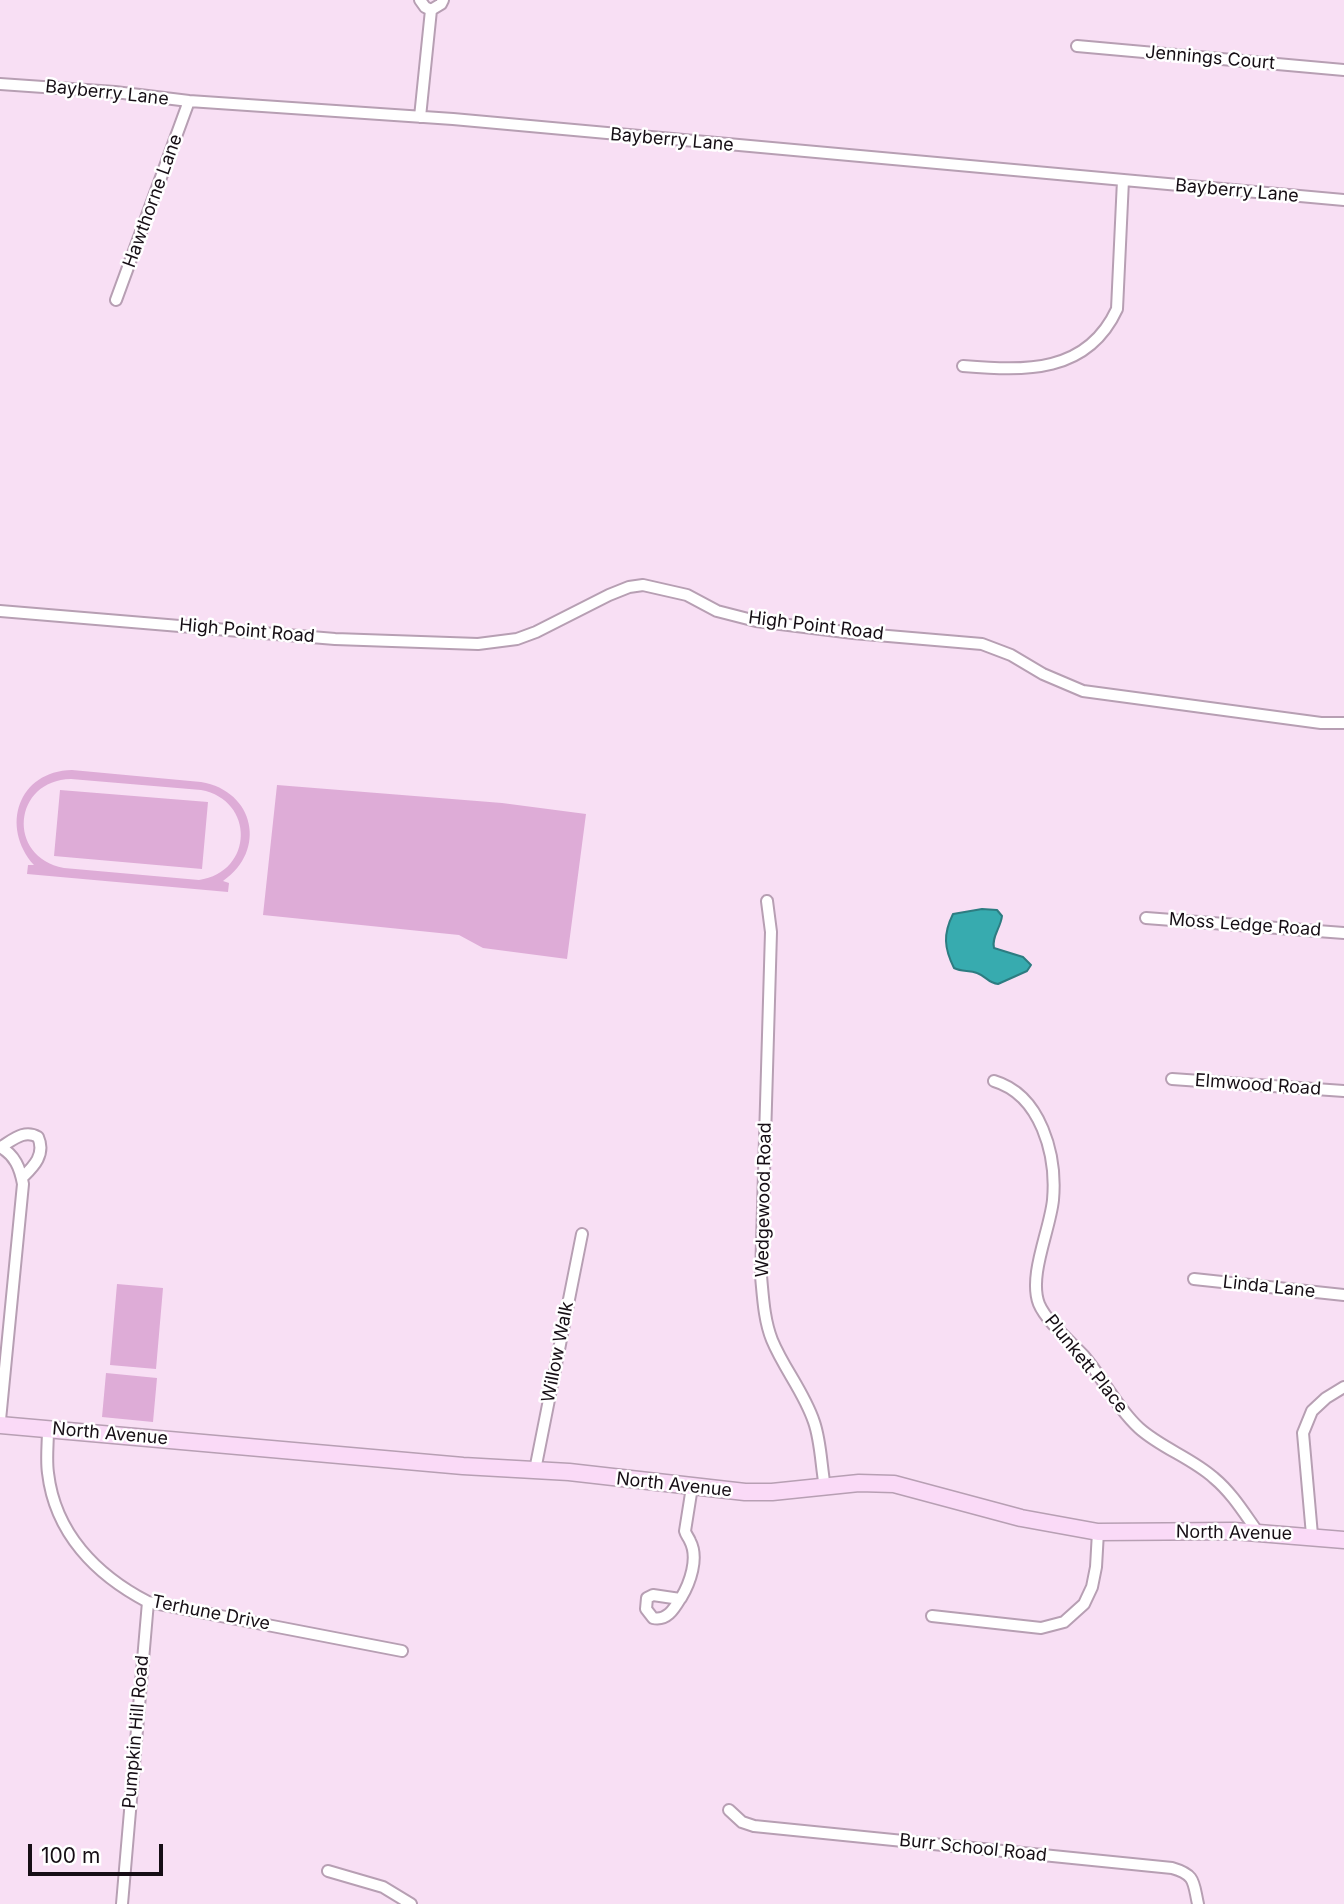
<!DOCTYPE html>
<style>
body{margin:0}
#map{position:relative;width:1344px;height:1904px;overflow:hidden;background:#f8dff4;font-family:Inter,sans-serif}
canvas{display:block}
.scale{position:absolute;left:28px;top:1844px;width:135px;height:32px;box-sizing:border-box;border:4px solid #160e15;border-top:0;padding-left:9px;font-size:21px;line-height:24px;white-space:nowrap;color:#160e15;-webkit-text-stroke:5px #fff;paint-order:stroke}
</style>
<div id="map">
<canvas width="1344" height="1904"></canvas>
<div class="scale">100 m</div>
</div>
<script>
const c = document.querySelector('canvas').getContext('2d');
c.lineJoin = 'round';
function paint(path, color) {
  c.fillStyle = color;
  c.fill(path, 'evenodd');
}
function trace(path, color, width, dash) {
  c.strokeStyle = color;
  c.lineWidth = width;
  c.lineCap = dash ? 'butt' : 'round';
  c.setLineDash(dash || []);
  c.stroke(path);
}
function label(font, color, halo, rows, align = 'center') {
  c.font = font + ' Inter,sans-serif';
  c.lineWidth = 5;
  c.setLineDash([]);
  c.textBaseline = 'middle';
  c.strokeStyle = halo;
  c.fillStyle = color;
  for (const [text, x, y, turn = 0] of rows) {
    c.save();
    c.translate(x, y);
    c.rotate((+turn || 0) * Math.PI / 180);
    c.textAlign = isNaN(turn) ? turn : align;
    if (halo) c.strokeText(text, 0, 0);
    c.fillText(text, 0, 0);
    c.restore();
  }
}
paint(new Path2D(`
 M72,770L201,782C255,791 267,851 223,881L229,883L228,892L27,874L28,865H34C0,827 18,771 72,770ZM71,779L201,790C255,800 254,872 199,880L64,868C6,857 13,780 71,779Z
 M277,785L502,803L586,814L567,959L483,948L459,935L263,915Z
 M60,790L208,802L202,869L54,856Z
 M117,1284L163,1288L156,1369L110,1365Z
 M106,1373L157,1378L153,1422L102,1417Z`), '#deacd7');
const water = new Path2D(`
 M982,909L997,910L1002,916C1001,927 991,938 994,948L1023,957L1031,965L1027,971L998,984C988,983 986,976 977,973C969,970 962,972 954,968C944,948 943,934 953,914Z`);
paint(water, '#37abaf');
trace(water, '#2d7c81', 2);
const street = new Path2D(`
 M420,0L425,7L431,10
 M431,10L441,4L443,0
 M1077,46L1344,70
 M0,84L115,92L189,101L453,119L1344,200
 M420,117L431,10
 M116,300L189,101
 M963,366C1025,371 1087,374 1117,309L1123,180
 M0,611L335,639L478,644L517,639L536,632L609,595L629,587L643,585L687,595L717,611L756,621L853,633L982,644L1011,655L1043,674L1083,691L1321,723H1344
 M767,901L771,932L761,1276C763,1297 764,1320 772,1340C784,1369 804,1392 814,1422C821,1442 821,1466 825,1487
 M1146,918L1344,933
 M1172,1079L1344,1091
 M994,1081C1041,1095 1057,1155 1053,1200C1050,1230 1028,1276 1039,1304C1046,1321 1071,1342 1084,1356C1103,1378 1117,1408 1139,1428C1161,1448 1192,1458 1214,1478C1232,1493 1244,1513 1257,1531
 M0,1147C15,1155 20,1168 23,1184L0,1420
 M1,1147C13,1140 24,1129 38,1137C46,1155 33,1167 22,1178
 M1194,1279L1344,1295
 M48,1429C48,1444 46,1459 48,1473C55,1533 96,1575 148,1602L402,1651
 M535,1470L582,1234
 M1312,1535L1303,1433L1312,1411L1326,1398L1344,1387
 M680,1599L653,1595L647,1598L646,1609L653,1618C667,1621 674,1609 680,1599L681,1598C690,1583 699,1558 690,1541C689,1538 686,1535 685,1531L692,1487
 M932,1616L1041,1628L1064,1622L1084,1604L1092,1587L1096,1567L1098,1532
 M729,1810L742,1822L754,1826L1172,1868C1196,1875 1193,1882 1198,1904
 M328,1871L383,1887L411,1904
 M122,1904L148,1602`);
const secondary = new Path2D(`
 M0,1425L463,1466L569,1472L745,1492H772L859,1483L894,1484L1021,1518L1098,1532L1234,1531L1344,1540`);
trace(street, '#b79fb3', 14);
trace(secondary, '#b79fb3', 19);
trace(street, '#fff', 10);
trace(secondary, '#fadaf7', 16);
label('18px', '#160e15', '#fff', [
 ["Jennings Court",1210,58,5],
 ["Bayberry Lane",107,93,6],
 ["Bayberry Lane",672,140,5],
 ["Bayberry Lane",1237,191,5],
 ["Hawthorne Lane",153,201,-70],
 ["High Point Road",816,626,7],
 ["High Point Road",247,631,5],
 ["Moss Ledge Road",1245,925,4],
 ["Elmwood Road",1258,1085,4],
 ["Wedgewood Road",764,1200,-89],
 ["Linda Lane",1269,1287,6],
 ["Willow Walk",558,1352,-79],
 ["Plunkett Place",1086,1364,51],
 ["North Avenue",110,1434,5],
 ["North Avenue",674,1485,6],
 ["North Avenue",1234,1533,1],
 ["Terhune Drive",211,1613,11],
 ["Pumpkin Hill Road",136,1732,-85],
 ["Burr School Road",973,1848,6]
]);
</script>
